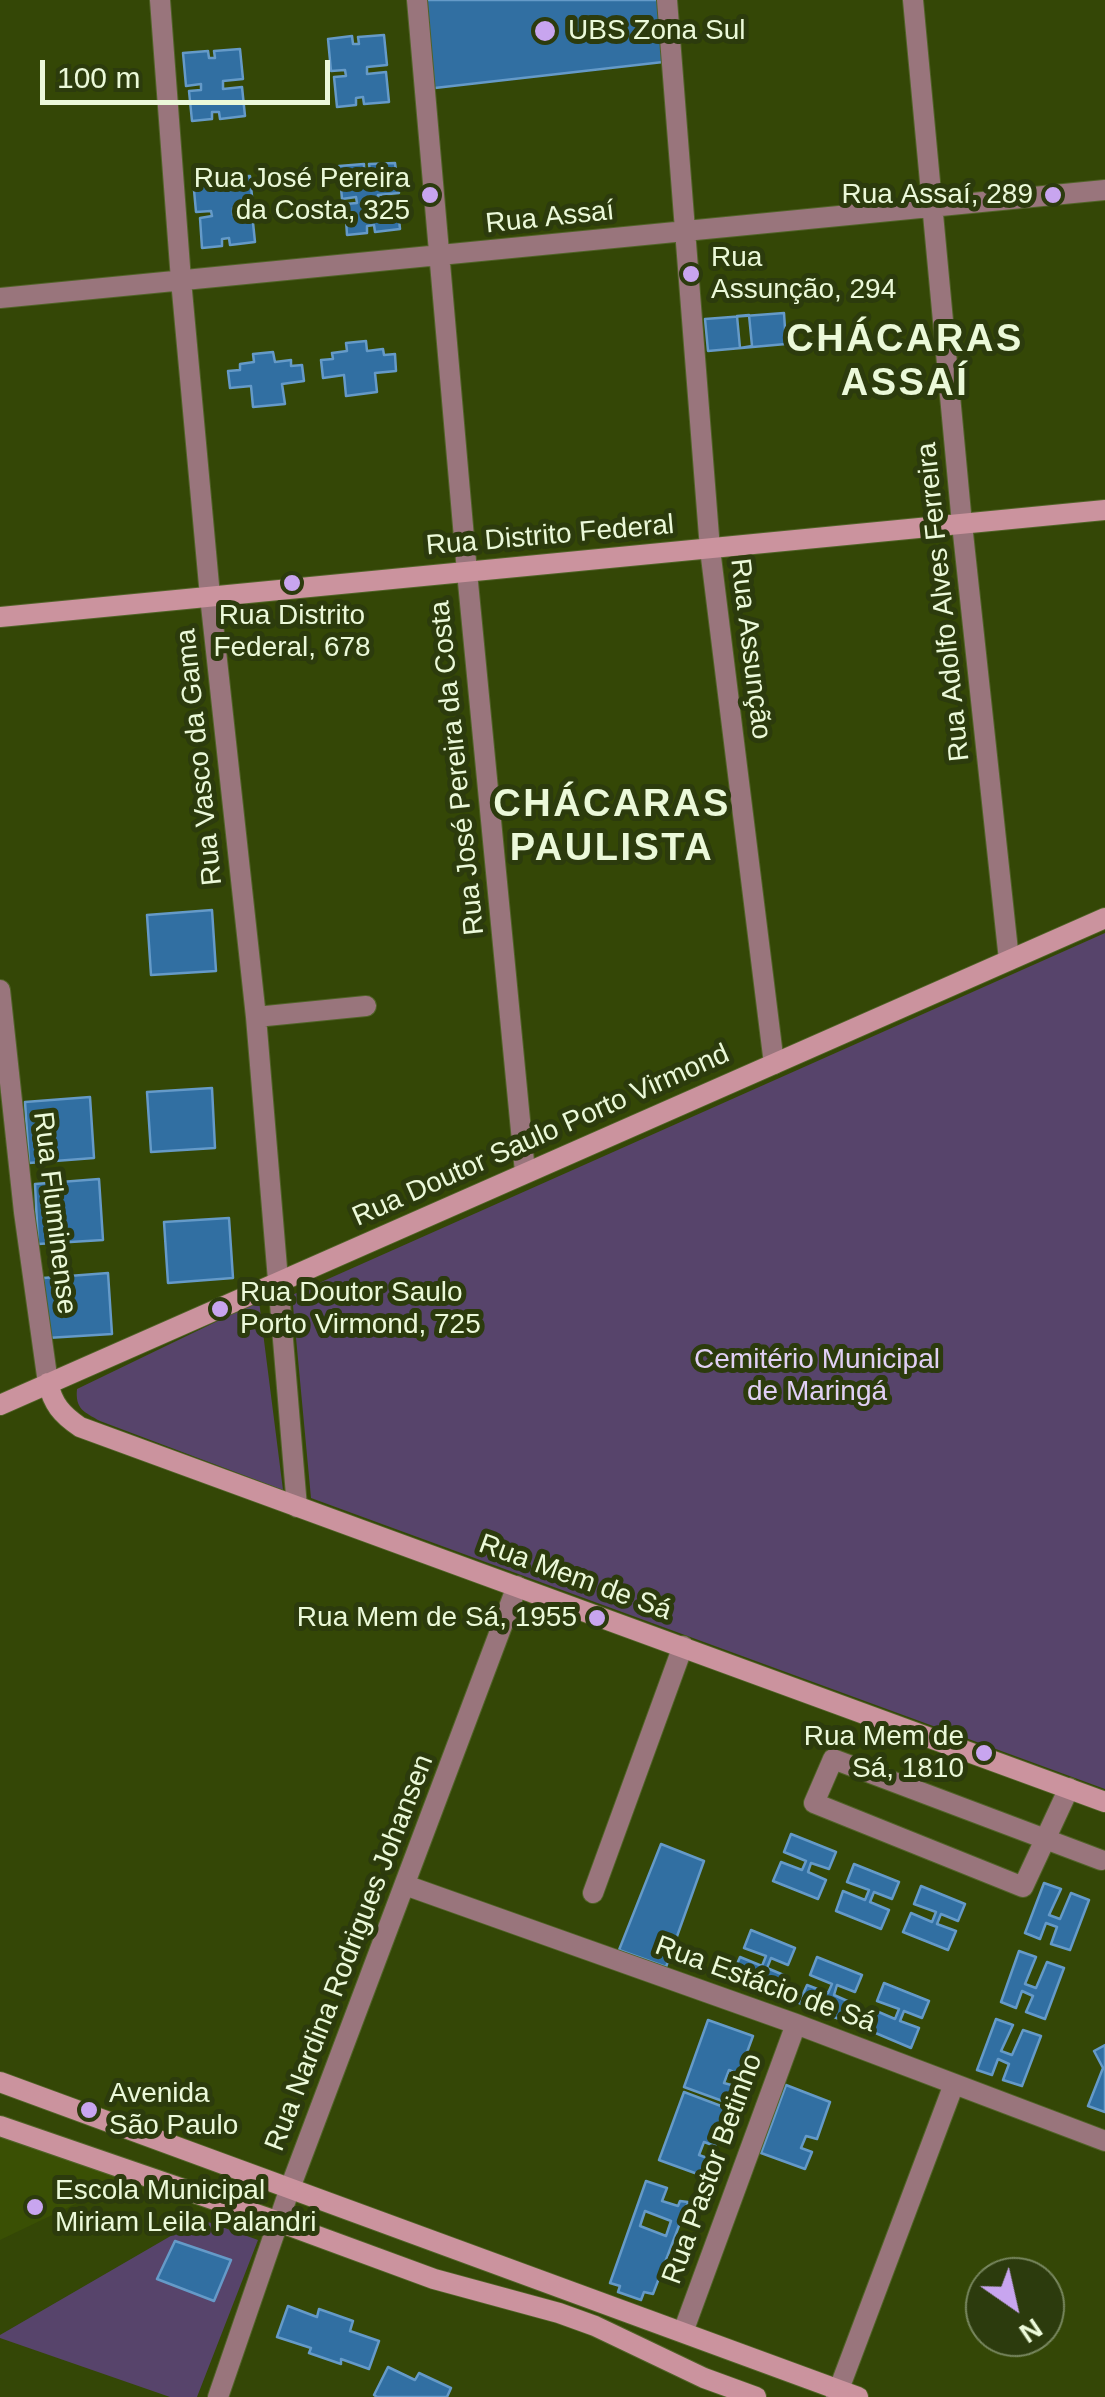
<!DOCTYPE html>
<meta charset="utf-8">
<style>
body{margin:0}
#map{position:relative;width:1105px;height:2397px;overflow:hidden;background:#344706;font-family:Helvetica,sans-serif}
canvas{display:block}
.north{position:absolute;left:965px;top:2257px;width:100px;height:100px;box-sizing:border-box;background:#2c3b0d;border:2px solid #78875f;border-radius:50%;rotate:146deg;font-size:28px;font-weight:700;line-height:40px;text-align:center;color:#ebf9d9}
.north::after{content:'';display:block;margin:auto;width:35px;height:45px;background:#c8a5ef;clip-path:polygon(50% 0,100% 100%,50% 72%,0 100%)}
.scale{position:absolute;left:40px;top:60px;width:290px;height:45px;box-sizing:border-box;border:5px solid #ebf9d9;border-top:0;padding-left:12px;font-size:30px;line-height:35px;white-space:nowrap;color:#ebf9d9;-webkit-text-stroke:8px #2c3b0d;paint-order:stroke}
</style>
<div id="map">
<canvas width="1105" height="2397"></canvas>
<div class="north">N</div>
<div class="scale">100 m</div>
</div>
<script>
const c = document.querySelector('canvas').getContext('2d');
c.lineJoin = 'round';
function paint(path, color) {
  c.fillStyle = color;
  c.fill(path, 'evenodd');
}
function trace(path, color, width, dash) {
  c.strokeStyle = color;
  c.lineWidth = width;
  c.lineCap = dash ? 'butt' : 'round';
  c.setLineDash(dash || []);
  c.stroke(path);
}
function label(font, color, halo, rows, align = 'center') {
  c.font = font + ' Helvetica,sans-serif';
  c.lineWidth = 10;
  c.setLineDash([]);
  c.textBaseline = 'middle';
  c.strokeStyle = halo;
  c.fillStyle = color;
  for (const [text, x, y, turn = 0] of rows) {
    c.save();
    c.translate(x, y);
    c.rotate((+turn || 0) * Math.PI / 180);
    c.textAlign = isNaN(turn) ? turn : align;
    if (halo) c.strokeText(text, 0, 0);
    c.fillText(text, 0, 0);
    c.restore();
  }
}
paint(new Path2D(`
 M0,2126L138,2174L0,2240Z`), '#3a5004');
paint(new Path2D(`
 M1105,933V1789L311,1498L292,1295Z
 M259,1301L283,1490L100,1421C84,1412 75,1409 77,1389Z
 M200,2219L258,2240L197,2397H170L0,2338V2335Z`), '#57446b');
const building = new Path2D(`
 M417,0H667L672,61L426,89Z
 M384,35L387,65L367,67V74L386,72L389,102L364,104L363,97L356,98V105L337,107L334,77L346,76L345,70L331,71L328,39L352,36L353,44H359L358,37Z
 M240,49L243,79L223,81V89L242,87L245,116L220,119L219,112H212V119L192,121L189,91L201,90V84L186,86L183,53L208,51L209,58H215L214,51Z
 M395,163L399,193L378,195L379,202L397,200L400,229L375,232L374,225L367,226V233L347,235L345,204L357,203L356,197L342,199L339,166L364,164V172L370,171L369,164Z
 M250,176L253,206L233,208V215L252,213L255,242L230,245L229,238L222,239V246L202,248L200,218L212,216L211,211L196,212L193,179L218,177L219,185H225L224,177Z
 M784,313L786,344L708,351L705,319Z
 M749,315L752,346L740,348L737,316Z
 M366,341L367,351L383,349L384,355L395,354L396,371L375,373L377,392L346,396L344,375L323,378L321,360L333,359L332,353L347,351L346,343Z
 M273,352L275,362L291,360V366L302,365L304,381L282,384L285,404L253,407L251,386L230,388L228,371L240,370V364L254,362L253,354Z
 M212,910L216,971L151,975L147,915Z
 M212,1088L215,1148L151,1152L147,1092Z
 M90,1097L94,1158L29,1163L25,1102Z
 M99,1179L103,1240L38,1244L35,1184Z
 M229,1218L233,1278L168,1283L164,1222Z
 M108,1273L112,1334L47,1338L43,1278Z
 M791,1834L836,1852L829,1869L811,1863L808,1872L826,1880L818,1899L773,1881L781,1862L802,1870L806,1861L784,1852Z
 M661,1844L704,1861L666,1967L619,1950Z
 M854,1864L899,1882L892,1899L874,1892L870,1902L889,1910L881,1929L836,1911L843,1891L865,1900L869,1890L847,1882Z
 M1044,1883L1061,1889L1049,1915L1060,1919L1071,1893L1089,1900L1070,1950L1051,1944L1057,1927L1046,1923L1040,1939L1025,1933Z
 M921,1886L965,1904L958,1921L941,1914L937,1924L956,1931L948,1950L903,1932L911,1913L932,1922L936,1912L914,1904Z
 M751,1930L795,1948L788,1965L771,1958L767,1968L786,1976L778,1995L732,1976L740,1957L762,1966L766,1956L744,1948Z
 M1019,1951L1036,1957L1025,1984L1036,1988L1047,1962L1064,1968L1045,2019L1026,2012L1033,1996L1022,1991L1016,2008L1001,2002Z
 M817,1957L862,1975L855,1992L837,1985L834,1995L852,2003L844,2021L799,2003L807,1985L828,1993L832,1984L810,1975Z
 M884,1983L929,2001L922,2018L904,2011L900,2021L919,2028L911,2048L866,2029L874,2010L895,2019L899,2009L877,2001Z
 M996,2019L1013,2025L1001,2051L1012,2055L1023,2030L1041,2036L1022,2086L1003,2080L1009,2064L998,2059L992,2075L977,2070Z
 M708,2020L753,2036L739,2074L729,2070L724,2083L735,2086L728,2103L684,2087Z
 M1105,2045V2112L1088,2106L1103,2068L1094,2051Z
 M786,2085L830,2102L817,2139L806,2136L801,2148L812,2152L805,2169L761,2153Z
 M684,2092L729,2109L715,2146L704,2142L699,2155L710,2159L703,2176L659,2160Z
 M646,2181L667,2188L662,2201L678,2206L680,2201L688,2202L653,2294L644,2292L641,2300L618,2292L620,2286L610,2283Z
 M645,2211L671,2221L666,2236L640,2226Z
 M175,2241L231,2260L214,2301L157,2279Z
 M288,2306L317,2317L319,2309L353,2321L350,2331L379,2341L369,2369L341,2359V2364L309,2353L311,2348L277,2337Z
 M388,2367L415,2380L419,2373L451,2388L447,2397H377L374,2395Z`);
paint(building, '#316fa2');
trace(building, '#659ac8', 2.5);
const street = new Path2D(`
 M160,0L181,280L210,596L256,1017L297,1507
 M417,0L467,572L525,1172
 M667,0L710,549L774,1064
 M913,0L962,524L1009,960
 M0,298L1105,190
 M0,990L24,1212L48,1383
 M256,1017L366,1006
 M1069,1788L1023,1887L814,1803L833,1759L1101,1860
 M405,1885L796,2024L1105,2141
 M593,1893L683,1646
 M683,2332L796,2024
 M218,2397L290,2188L517,1586
 M836,2397L954,2084`);
const secondary = new Path2D(`
 M0,617L1105,510
 M48,1383C53,1404 61,1414 80,1427L1105,1802
 M0,1405L1105,918
 M0,2082L858,2397
 M0,2126L279,2222L434,2279L559,2313L595,2326L704,2378L756,2397`);
trace(street, '#516328', 22);
trace(secondary, '#516328', 22);
trace(street, '#99757c', 20);
trace(secondary, '#cb939e', 20);
for (const [x, y, r, color] of [
 [545,31,12,"#c8a5ef"],
 [430,195,10,"#c8a5ef"],
 [1053,195,10,"#c8a5ef"],
 [691,274,10,"#c8a5ef"],
 [292,583,10,"#c8a5ef"],
 [220,1309,10,"#c8a5ef"],
 [597,1618,10,"#c8a5ef"],
 [984,1753,10,"#c8a5ef"],
 [89,2110,10,"#c8a5ef"],
 [35,2207,10,"#c8a5ef"]
]) {
  const dot = new Path2D();
  dot.arc(x, y, r, 0, 2 * Math.PI);
  c.fillStyle = color;
  c.fill(dot);
  trace(dot, '#2c3b0d', 4);
}
label('28px', '#ebf9d9', '#2c3b0d', [
 ["UBS Zona Sul",568,31],
 ["Rua José Pereira",410,179,"right"],
 ["da Costa, 325",410,211,"right"],
 ["Rua Assaí, 289",1033,195,"right"],
 ["Rua",711,258],
 ["Assunção, 294",711,290],
 ["Rua Distrito",292,616,"center"],
 ["Federal, 678",292,648,"center"],
 ["Rua Doutor Saulo",240,1293],
 ["Porto Virmond, 725",240,1325],
 ["Rua Mem de Sá, 1955",577,1618,"right"],
 ["Rua Mem de",964,1737,"right"],
 ["Sá, 1810",964,1769,"right"],
 ["Avenida",109,2094],
 ["São Paulo",109,2126],
 ["Escola Municipal",55,2191],
 ["Miriam Leila Palandri",55,2223]
], 'left');
label('28px', '#ebf9d9', '#2c3b0d', [
 ["Rua Assaí",550,218,-6],
 ["Rua Distrito Federal",550,536,-5],
 ["Rua Adolfo Alves Ferreira",944,602,-96],
 ["Rua Assunção",750,649,83],
 ["Rua Vasco da Gama",200,757,-96],
 ["Rua José Pereira da Costa",458,768,-96],
 ["Rua Doutor Saulo Porto Virmond",541,1136,-24],
 ["Rua Fluminense",54,1213,83],
 ["Rua Mem de Sá",575,1578,20],
 ["Rua Nardina Rodrigues Johansen",350,1953,-69],
 ["Rua Estácio de Sá",765,1985,20],
 ["Rua Pastor Betinho",713,2169,-70]
]);
label('28px', '#e1d0f5', '#2c3b0d', [
 ["Cemitério Municipal",817,1360],
 ["de Maringá",817,1392]
]);
c.letterSpacing = '2.5px';
label('bold 38px', '#ebf9d9', '#2c3b0d', [
 ["CHÁCARAS",905,341],
 ["ASSAÍ",905,385],
 ["CHÁCARAS",612,806],
 ["PAULISTA",612,850]
]);
c.letterSpacing = '0px';
</script>
